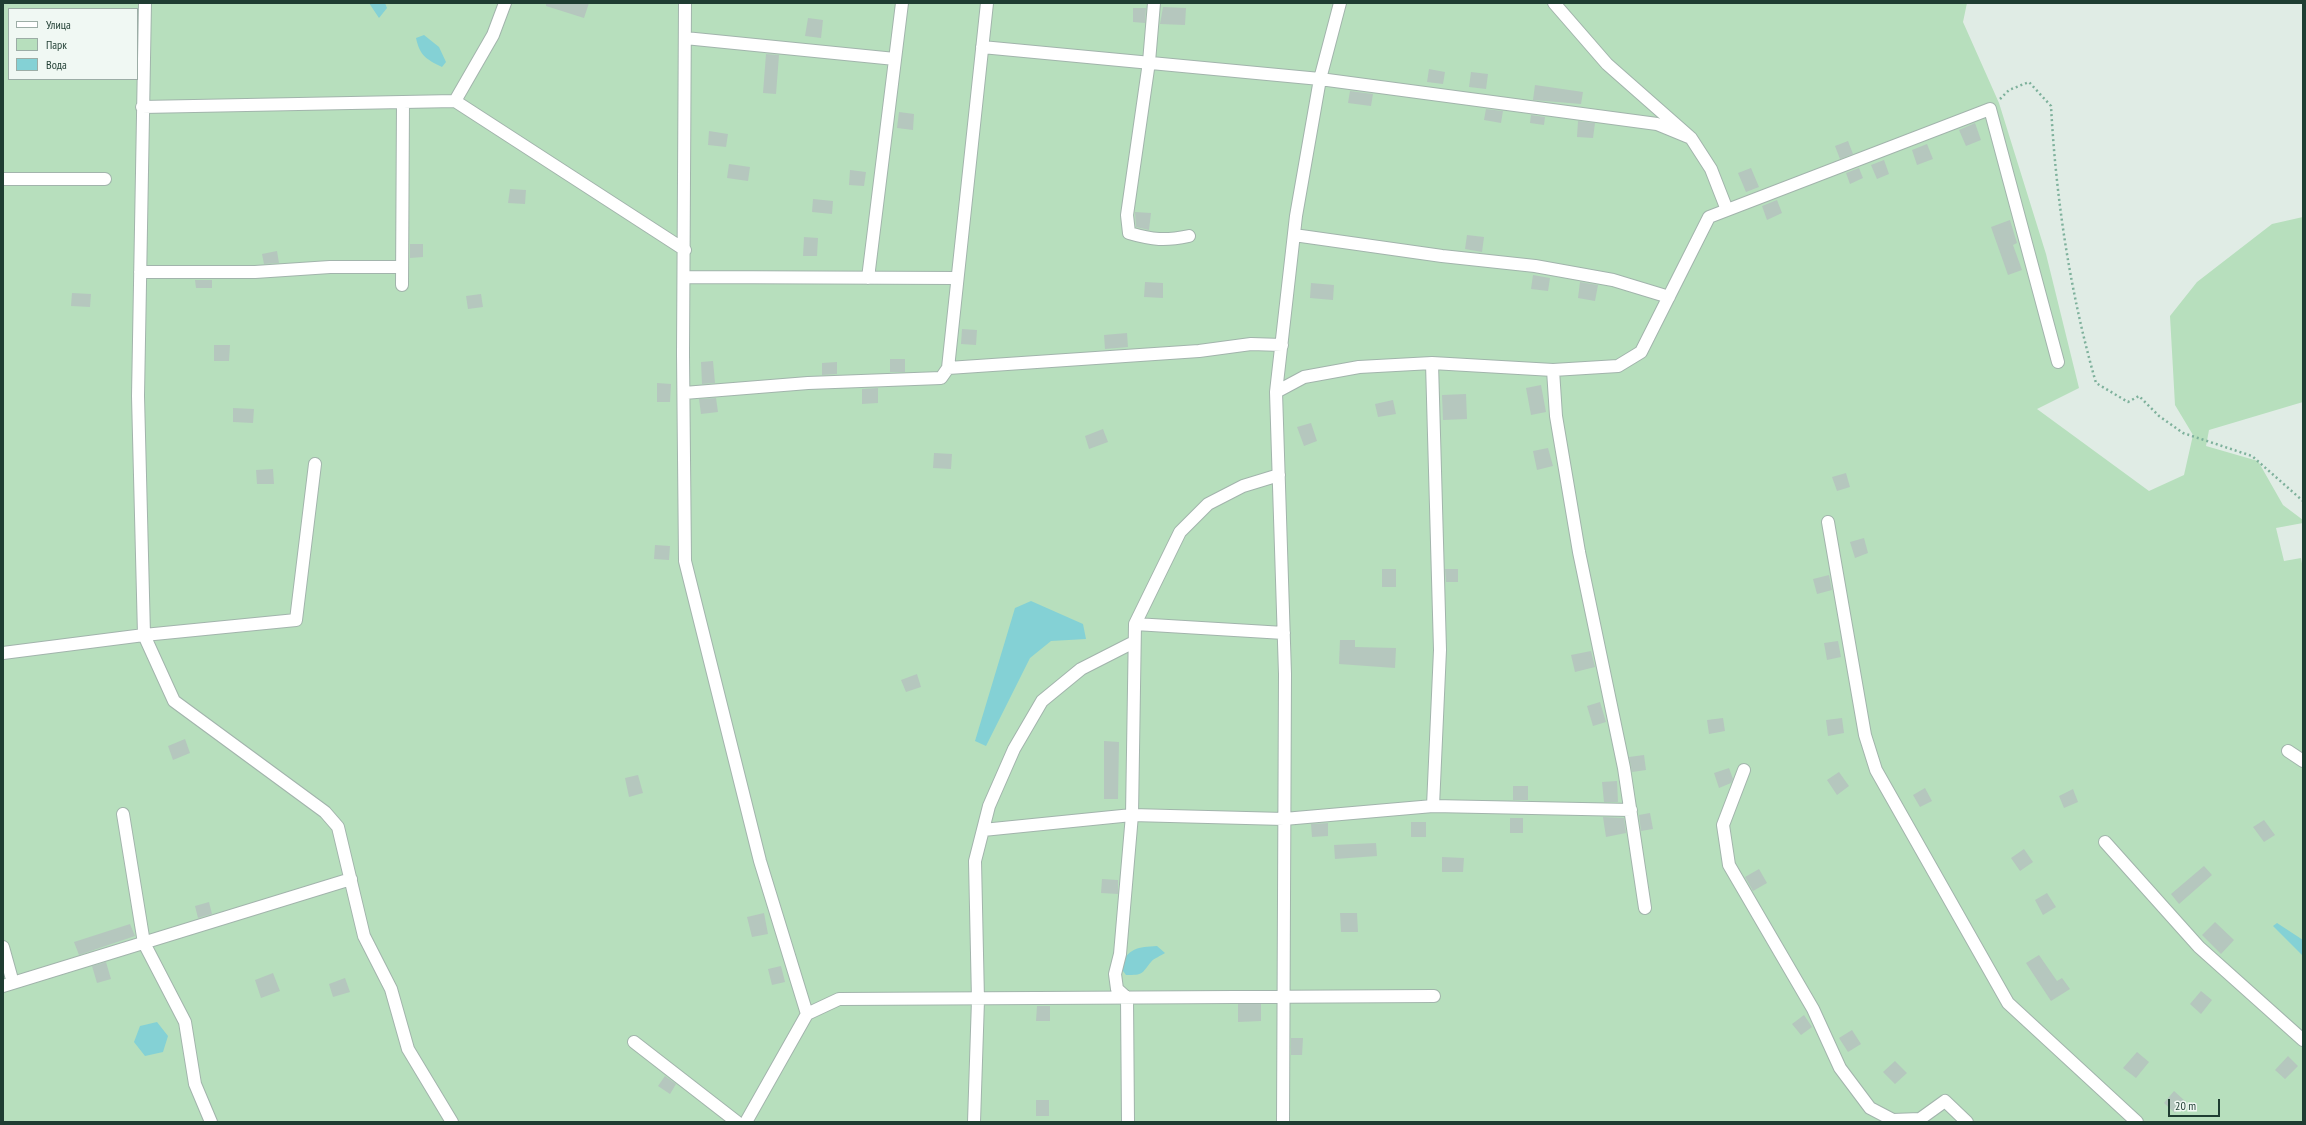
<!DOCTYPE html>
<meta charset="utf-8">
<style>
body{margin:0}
#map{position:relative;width:2306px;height:1125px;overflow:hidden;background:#e0ece5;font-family:"PT Sans Narrow",sans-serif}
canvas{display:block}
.frame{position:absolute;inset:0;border:4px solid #1f3d32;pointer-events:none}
.legend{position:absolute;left:8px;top:8px;width:130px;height:72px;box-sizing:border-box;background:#f0f8f3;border:1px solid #9cada6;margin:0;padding:5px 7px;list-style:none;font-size:12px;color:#1f3d32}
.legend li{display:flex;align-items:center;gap:8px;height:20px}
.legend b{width:20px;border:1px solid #9cada6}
.scale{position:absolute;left:2168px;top:1099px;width:52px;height:18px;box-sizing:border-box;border:2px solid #1f3d32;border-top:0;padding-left:5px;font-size:12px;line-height:14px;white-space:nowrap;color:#1f3d32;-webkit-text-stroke:3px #f0f8f3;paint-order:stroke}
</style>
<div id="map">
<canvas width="2306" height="1125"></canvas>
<div class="frame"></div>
<ul class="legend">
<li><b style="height:5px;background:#fff"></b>Улица</li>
<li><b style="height:11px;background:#b7dfbd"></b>Парк</li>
<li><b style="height:11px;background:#84d1d5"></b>Вода</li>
</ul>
<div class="scale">20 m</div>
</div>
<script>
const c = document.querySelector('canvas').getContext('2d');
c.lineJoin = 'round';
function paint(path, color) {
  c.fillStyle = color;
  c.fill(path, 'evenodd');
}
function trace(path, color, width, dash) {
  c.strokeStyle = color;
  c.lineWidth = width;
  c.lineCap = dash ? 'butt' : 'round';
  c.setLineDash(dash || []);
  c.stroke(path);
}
paint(new Path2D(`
 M3,3H1967L1963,22L1999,103L2046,254L2079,388L2037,409L2149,491L2184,475L2193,435L2175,405L2170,316L2197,282L2272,224L2303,217V402L2209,430L2206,446L2258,461L2283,505L2303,520V523L2276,528L2284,561L2301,558L2303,569V1122H3ZM9,9H137V79H9Z`), '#b7dfbd');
paint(new Path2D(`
 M369,3H385L387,8L379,18Z
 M424,35L439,47L446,62L442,67C426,59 420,56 416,38Z
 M1031,601L1083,624L1086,639L1051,641L1030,658L986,746L975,741L1015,608Z
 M2277,923L2303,940V956L2273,926Z
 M1157,946L1165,953C1161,956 1154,958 1151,962C1141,974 1144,975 1126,975L1120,967C1128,948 1138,947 1157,946Z
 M157,1022L168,1036L163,1052L145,1056L134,1042L140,1026Z`), '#84d1d5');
paint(new Path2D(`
 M546,3H589L584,18L546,6Z
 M1163,7L1186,8L1185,25L1160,24Z
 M1133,8H1146L1145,23L1133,22Z
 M808,18L823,20L821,38L805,36Z
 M766,54L779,55L776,94L763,93Z
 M1429,69L1445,72L1443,84L1427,82Z
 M1471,72L1488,74L1486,89L1469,87Z
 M1535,85L1583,92L1581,104L1533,100Z
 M1350,91L1373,94L1371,106L1348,103Z
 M1486,109L1503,111L1501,123L1484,120Z
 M899,112L914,114L913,130L897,128Z
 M1531,115L1545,117L1544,125L1530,123Z
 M1578,121L1595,123L1593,138L1577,137Z
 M1975,123L1981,140L1966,146L1959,130Z
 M709,131L728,134L726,147L708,145Z
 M1848,141L1853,154L1840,159L1835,146Z
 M1927,144L1933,159L1917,165L1912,150Z
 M1884,160L1889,174L1877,179L1871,165Z
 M729,164L750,167L748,181L727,178Z
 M1751,168L1759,187L1746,192L1738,173Z
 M1859,168L1863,178L1850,184L1846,173Z
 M850,170L866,172L864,186L849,185Z
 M510,189L526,190L525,204L508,203Z
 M813,199L833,201L832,214L812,212Z
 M1777,200L1782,213L1767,220L1762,206Z
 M1135,212L1151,213L1149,230L1136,227Z
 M2010,220L2017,243L2013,245L2022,270L2008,275L1991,227Z
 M1467,235L1484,237L1482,252L1465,249Z
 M804,237L818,238L817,256H803Z
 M410,244H423V257L410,258Z
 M277,251L279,263L264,264L262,254Z
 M1533,275L1550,278L1548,291L1531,289Z
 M195,280H212V288H196Z
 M1145,282L1163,283V298L1144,297Z
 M1580,282L1598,285L1595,301L1578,298Z
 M1311,283L1334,285L1333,300L1310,298Z
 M72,293L91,294L90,307L71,306Z
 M481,294L483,307L468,309L466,296Z
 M962,329L977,330L976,345L961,344Z
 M1127,333L1128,347L1105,349L1104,335Z
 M214,345H230L229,361H214Z
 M890,359H905V372H890Z
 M713,361L715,383L702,384L701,362Z
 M837,362V374L822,375V363Z
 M657,383L671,384L670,402H657Z
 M1541,385L1546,412L1531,415L1526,388Z
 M878,388V403L862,404V389Z
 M1466,394L1467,419L1443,420L1442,395Z
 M716,398L718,412L701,414L699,399Z
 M1393,400L1396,414L1378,417L1375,404Z
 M233,408L254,409L253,423L233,422Z
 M1311,423L1317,441L1304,446L1297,427Z
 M1103,429L1108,442L1089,449L1085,436Z
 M1548,448L1553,466L1537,470L1533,451Z
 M934,453L952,454L951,469L933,468Z
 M273,469L274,484H257L256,470Z
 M1846,473L1850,487L1837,491L1832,477Z
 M1864,538L1868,553L1855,558L1850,542Z
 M655,545L670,546L669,560L654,559Z
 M1382,569H1396V587H1382Z
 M1445,569H1458V582H1446Z
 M1829,575L1832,590L1817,594L1813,579Z
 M1340,640H1355V647L1396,648L1395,668L1339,664Z
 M1838,641L1841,657L1827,660L1824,643Z
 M1591,651L1595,667L1575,672L1571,655Z
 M917,674L921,687L906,692L901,680Z
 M1600,702L1606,722L1593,726L1587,706Z
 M1723,718L1725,731L1709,734L1707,720Z
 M1842,718L1844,733L1828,736L1826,720Z
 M185,739L190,753L173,760L168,746Z
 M1104,741L1119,742L1118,799H1104Z
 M1644,755L1646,770L1632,772L1629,757Z
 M1729,768L1733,779L1731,783L1719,788L1714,773Z
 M1839,772L1849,786L1837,795L1827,780Z
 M638,775L643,793L629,797L625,778Z
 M1617,781L1618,802H1604L1602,782Z
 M1513,786H1528V800H1513Z
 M1925,788L1932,801L1920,807L1913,795Z
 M2073,789L2078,802L2064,808L2059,796Z
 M1650,813L1653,829L1641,831L1639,815Z
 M1603,817L1624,818L1626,833L1606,837Z
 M1510,818H1523V833H1510Z
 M2264,820L2275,835L2264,842L2253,827Z
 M1411,822H1426V837H1411Z
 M1328,823V836L1312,837L1311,824Z
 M1376,843L1377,856L1335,859L1334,845Z
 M2024,849L2033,862L2020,871L2011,858Z
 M1442,857L1464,858L1463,872H1442Z
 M2204,866L2212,875L2179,904L2171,894Z
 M1759,869L1767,883L1753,891L1745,877Z
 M1102,879L1118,880V894L1101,893Z
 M2047,893L2056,907L2043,915L2035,900Z
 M209,902L212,914L198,918L195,906Z
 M764,913L768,934L752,937L747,917Z
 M1340,913H1357L1358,932H1341Z
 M2215,922L2234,940L2221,954L2202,935Z
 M130,924L135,936L79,955L74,942Z
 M2039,955L2057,981L2062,978L2070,989L2051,1001L2026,963Z
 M106,962L111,979L97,983L92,966Z
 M781,966L785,982L772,985L768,969Z
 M273,973L280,991L261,998L255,980Z
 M345,978L350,992L333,997L329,984Z
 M2201,991L2212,1000L2201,1014L2190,1004Z
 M1238,1004H1261V1021L1238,1022Z
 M1037,1006H1050V1021H1036Z
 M1804,1015L1812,1027L1801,1035L1792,1024Z
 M1852,1030L1861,1044L1848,1052L1839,1038Z
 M1291,1038H1303L1302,1055H1291Z
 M2137,1052L2149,1062L2136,1078L2123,1068Z
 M2288,1056L2298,1066L2285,1079L2275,1070Z
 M1895,1061L1907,1073L1895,1084L1883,1072Z
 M665,1076L676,1084L670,1094L658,1086Z
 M2174,1091L2185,1101L2175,1113L2164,1103Z
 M1036,1100H1049V1116H1036Z`), '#b5c7be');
const minor = new Path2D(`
 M145,3L138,396L144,635L174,701L325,812L338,827L364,936L391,989L408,1049L452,1122
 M505,3L493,35L455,101L685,250
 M685,3L683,354L685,561L760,861L807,1014
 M987,3L948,368L1199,351L1251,344L1282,345
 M1154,3L1149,62L1127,215L1129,233C1153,240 1165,241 1189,236
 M1554,3L1607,64L1691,138L1711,169L1727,210
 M685,38L895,59
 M982,47L1320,79L1657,124L1691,138
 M142,107L455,101
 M3,179H105
 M1294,235L1442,256L1535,266L1613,280L1669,297
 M140,272H255L330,267H402
 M685,277L956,278
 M868,278L902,3
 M402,285L403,102
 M1432,363L1440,650L1433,806
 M1553,370L1556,416L1579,552L1624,768L1645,908
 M1276,392L1304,377L1359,367L1432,363L1553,370L1618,366L1641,352L1709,217L1990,109L2058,362
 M684,393L808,383L941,378L948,368
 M1828,522L1865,735L1876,770L2008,1003L2137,1122
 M1135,624L1284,633
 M3,653L144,635L296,620L315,464
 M2288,751L2303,761
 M1744,770L1723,825L1729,865L1813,1009L1840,1068L1870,1108L1893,1120L1920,1119L1945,1101L1967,1122
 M123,814L144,943L185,1022L195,1084L211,1122
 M983,830L1132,815L1284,819L1433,806L1631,810
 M2105,842L2199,947L2303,1040
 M3,947L13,983
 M3,986L351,879
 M634,1042L737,1122
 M746,1122L807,1014L839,999L1434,996
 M974,1122L978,1000L975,861L989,806L1014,749L1042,701L1081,669L1134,642
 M1128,1122L1127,998L1117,989L1115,974L1120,954L1132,815L1135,624L1180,532L1208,504L1243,486L1279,475
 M1283,1122L1285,674L1276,392L1296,216L1320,79L1340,3`);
trace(minor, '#a2b4ac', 14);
trace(new Path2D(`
 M2000,99L2009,90L2029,82L2051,106C2056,199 2070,293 2096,383L2128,402L2139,396L2159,416L2183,433L2252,456L2303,501`), '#7eb19c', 2.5, [2, 3]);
trace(minor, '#fff', 12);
</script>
